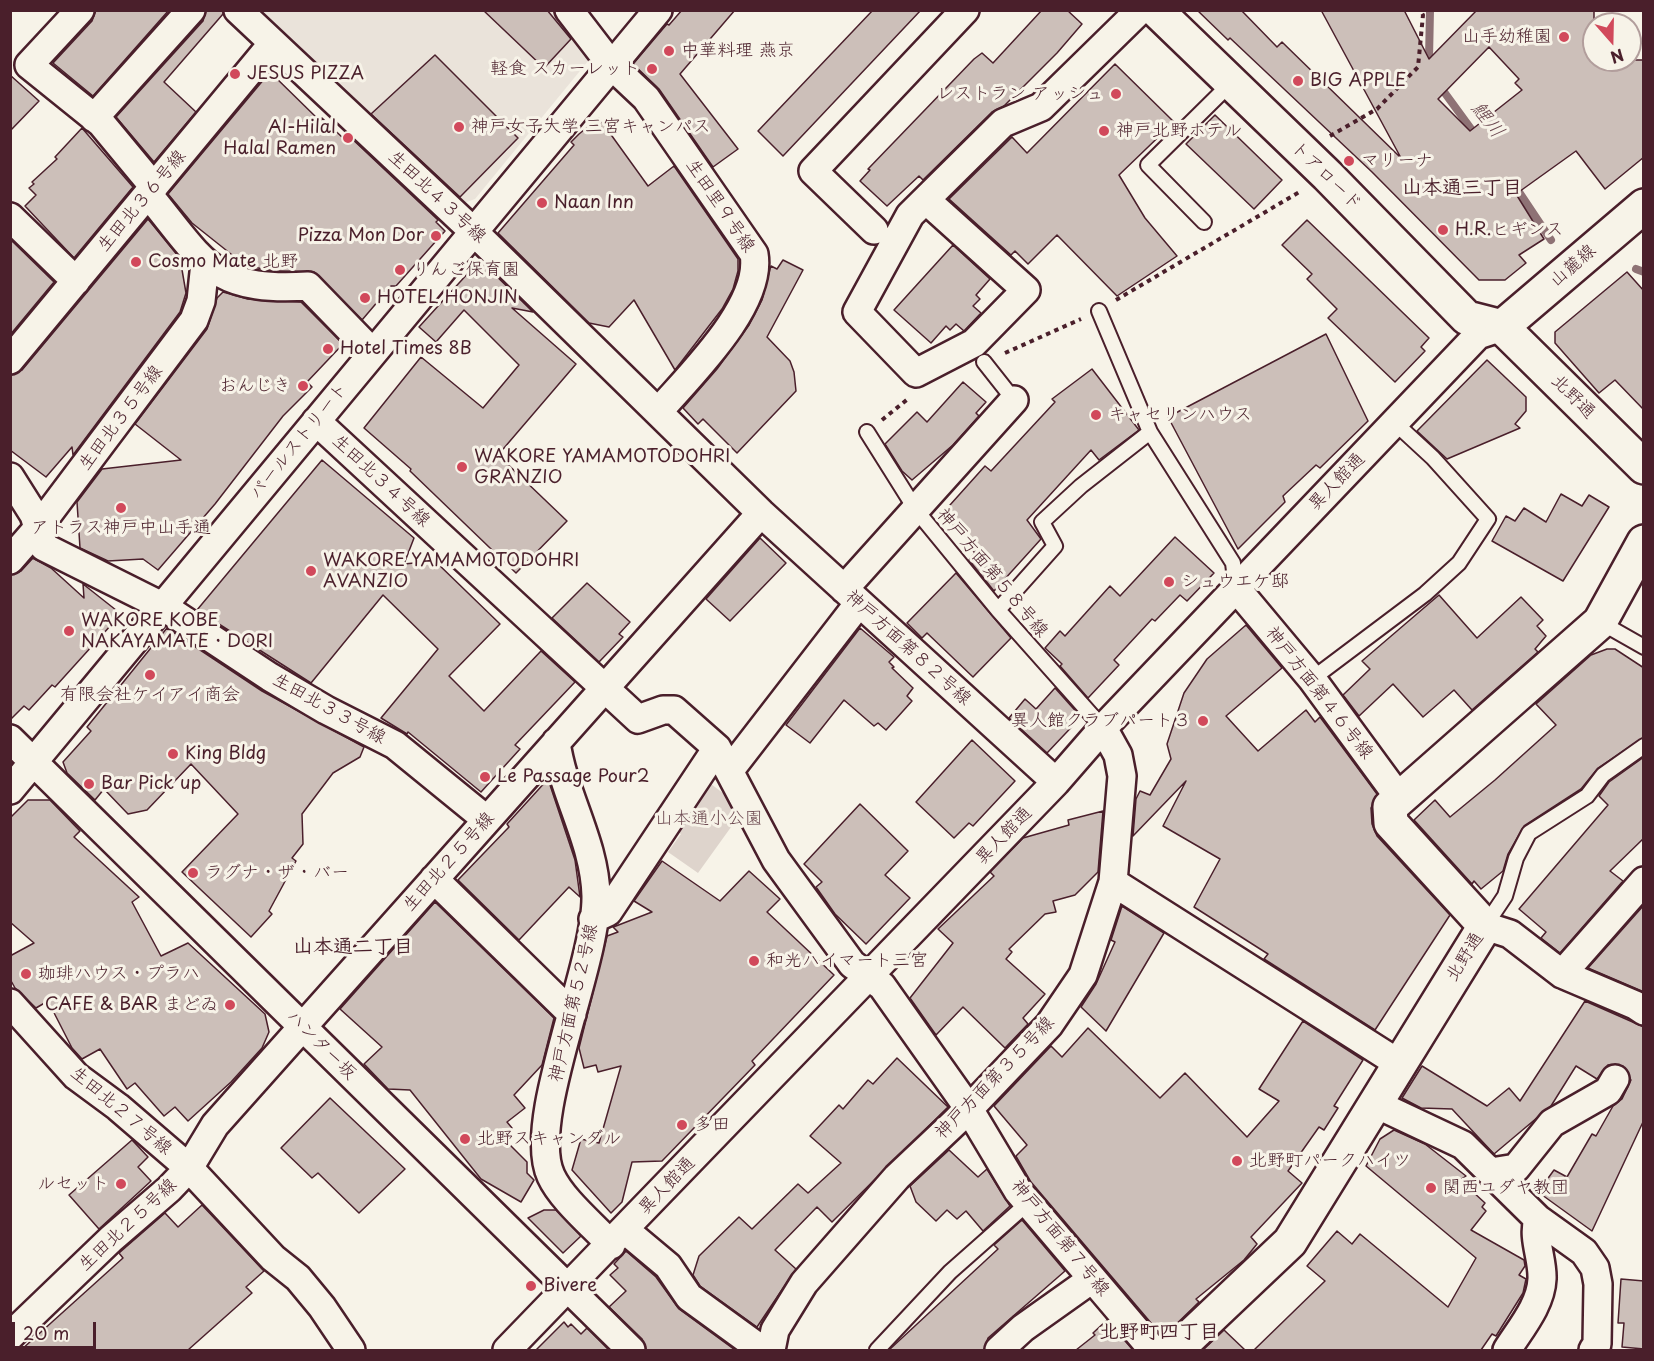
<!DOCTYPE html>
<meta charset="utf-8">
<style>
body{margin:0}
#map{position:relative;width:1654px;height:1361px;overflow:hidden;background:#f7f3e8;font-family:"Playpen Sans",sans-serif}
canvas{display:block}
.frame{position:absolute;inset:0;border:12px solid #4a1f2b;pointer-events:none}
.north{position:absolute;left:1582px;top:12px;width:60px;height:60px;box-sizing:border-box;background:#f7f3e8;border:2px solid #b29e9c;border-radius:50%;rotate:160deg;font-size:16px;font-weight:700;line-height:24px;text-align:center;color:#4a1f2b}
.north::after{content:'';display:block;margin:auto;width:21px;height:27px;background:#d1495b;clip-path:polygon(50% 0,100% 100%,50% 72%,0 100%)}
.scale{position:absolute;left:12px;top:1322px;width:84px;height:27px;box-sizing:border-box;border:3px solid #4a1f2b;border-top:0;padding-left:8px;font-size:18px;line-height:21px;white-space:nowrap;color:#4a1f2b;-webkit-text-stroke:4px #f7f3e8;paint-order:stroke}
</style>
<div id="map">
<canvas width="1654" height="1361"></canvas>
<div class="frame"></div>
<div class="north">N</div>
<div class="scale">20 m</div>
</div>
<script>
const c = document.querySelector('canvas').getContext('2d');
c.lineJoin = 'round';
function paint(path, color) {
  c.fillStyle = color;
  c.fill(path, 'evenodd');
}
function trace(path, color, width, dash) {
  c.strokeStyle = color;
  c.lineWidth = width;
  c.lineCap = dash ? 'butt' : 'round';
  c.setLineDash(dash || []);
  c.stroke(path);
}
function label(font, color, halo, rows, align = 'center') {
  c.font = font + ' "Playpen Sans","Klee One",sans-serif';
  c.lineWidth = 6;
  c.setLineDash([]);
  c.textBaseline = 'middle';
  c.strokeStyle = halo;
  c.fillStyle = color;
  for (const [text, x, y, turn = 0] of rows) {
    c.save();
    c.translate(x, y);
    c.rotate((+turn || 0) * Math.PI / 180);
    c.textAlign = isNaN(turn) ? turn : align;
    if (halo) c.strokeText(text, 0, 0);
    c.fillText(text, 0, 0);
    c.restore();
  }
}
paint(new Path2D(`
 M262,11H562L593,55L475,199L464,203Z`), '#eae3da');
paint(new Path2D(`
 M707,781L744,809L698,873L668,852L681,834L673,829Z`), '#ded4cc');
trace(new Path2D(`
 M1430,10L1429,59L1431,68
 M1439,85L1477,137
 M1513,183L1551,240
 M1636,269L1644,272`), '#8e7275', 8);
const building = new Path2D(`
 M96,10H169L93,96L53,63L92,21Z
 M206,10H223V14L164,82L196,112L154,162L116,117L203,21Z
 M483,10H547L571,39L544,68Z
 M682,10H735L680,74L738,149L713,167L659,89L633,64L667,24L669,25Z
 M873,10H921L783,156L758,131Z
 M1042,10H1067L1082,24L1057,53L1004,106L992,112L923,180L919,176L887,206L860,181L870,170L868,169L974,59L982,53L993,63Z
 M1197,10H1241L1277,47L1282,42L1401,158L1321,10H1404L1429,59L1477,10H1594V60H1644V157L1605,189L1576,151L1516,194L1544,239L1519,255L1526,263L1505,280H1479L1372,172L1230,38L1228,40ZM1489,47L1519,79L1515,83L1522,90L1470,131L1438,99Z
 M435,55L518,138L460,197L371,114Z
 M1115,64L1174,122L1119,175L1145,218L1177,256L1117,296L1057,235L1028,264L1015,251L1011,255L949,199L1012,137L1027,153Z
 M270,72L320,121L322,118L344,139L348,135L438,220L436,222L445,231L396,286H391L362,320L314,272L276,271L246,266L248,263L241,262L192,223L168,194Z
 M10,75L39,101L10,131Z
 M1215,115L1282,180L1254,209L1186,144Z
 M599,118L648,186L674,166L738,259V271L733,289L722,309L675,370L634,300L609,327L589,323L498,233L574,145L571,142L579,134Z
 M82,128L133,187L74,258L25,206L36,195L29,188L34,184L32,182L57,159L55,157Z
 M148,219L180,258L186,293L180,312L73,455L72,447L46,477L10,450V375L22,370Z
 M1307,220L1429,338L1421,347L1425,351L1395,382L1328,318L1337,309L1307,279L1312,274L1282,245Z
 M12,241L54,282L10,335V243Z
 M953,245L990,279L976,295L980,299L973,306L981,313L964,331L956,324L950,330L946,326L931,343L894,310Z
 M480,260L533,312L512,308L576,364L498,455L567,521L516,573L410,471L411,469L364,428L421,357L483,408L519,365L464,310L436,342L419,327Z
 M783,260L803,270L767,337L790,361L794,372L796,391L737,453L703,419L698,424L683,408L717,369L749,325L762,300L770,269L771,266L777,269Z
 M1627,272L1644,291V410L1615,380L1599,393L1555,343V332Z
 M223,292L248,299L301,302L343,344L307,382L312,387L283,416L215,504L158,570L143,559L108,561L80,548L77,502L102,469L181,460L135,424L207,329L217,298Z
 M1326,334L1368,421L1320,468L1316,465L1283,496L1285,502L1238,549L1168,417Z
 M1487,360L1526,397V411L1515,424L1520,428L1447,459L1417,431Z
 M1092,369L1139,430L1099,460L1091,450L1027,520L1041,539L994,591L969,560L975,553L971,549L975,544L941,515L985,466L991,471L1055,402L1052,399Z
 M963,382L986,402L976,413L979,416L953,445L912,480L902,471L885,444L917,412L927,422Z
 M322,460L414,538L404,564L435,561L500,624L449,676L484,711L541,651L575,682L515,745L520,749L481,792L408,732L407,734L381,718L438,649L383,595L311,683L197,610Z
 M1561,494L1582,506L1589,495L1609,507L1563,581L1492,541L1506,516L1515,521L1524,508L1546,522Z
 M1175,537L1214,573L1187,601L1180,595L1155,621L1152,619L1114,660L1119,665L1088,698L1060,666L1062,664L1045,648L1060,631L1065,636L1110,586L1120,596Z
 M760,538L786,563L730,621L706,599Z
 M33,558L51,568L84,598L83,584L121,614L55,687L52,685L29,710L24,706L10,720V575L21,571Z
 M956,573L1011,638L973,677L927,633L922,638L907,623Z
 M587,583L630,622L619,634L623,637L599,662L552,618Z
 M1439,595L1477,638L1521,597L1543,620L1537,626L1546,636L1535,649L1538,652L1472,710L1454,690L1423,717L1393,684L1359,716L1343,695L1370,669L1362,661Z
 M1246,625L1282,668L1226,716L1258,751L1306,710L1315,722L1320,717L1377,794L1371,808L1372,824L1377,836L1450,915L1375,1030L1264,959L1268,954L1194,907L1220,859L1163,826L1186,781L1133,836L1136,799L1140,791L1150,795L1171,759L1167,744L1184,693L1207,659Z
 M167,628L262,691L364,747L360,757L333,773L302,814L303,844L292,858L296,861L269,911L272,914L251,937L182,872L238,814L191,764L147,810L128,814L104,789L95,800L67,773L63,762L91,731L87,727Z
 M860,628L894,657L889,662L894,667L892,668L913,688L907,696L912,701L886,730L878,723L874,726L844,700L810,743L786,725Z
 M1607,649H1615L1644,668V737L1598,768L1581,789L1524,826L1508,854L1503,871L1481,889L1474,881L1472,884L1414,820L1435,800L1450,817L1495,780L1556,725L1536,704L1591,655Z
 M1055,688L1081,717L1047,753L1009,718L1025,699L1036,709Z
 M972,740L1015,781L973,826L969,823L954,838L916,802Z
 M1644,757V838L1610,871L1623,881L1560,953L1541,938L1546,932L1519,909L1608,805L1599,796L1609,782Z
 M548,779L575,860L580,897L569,887L519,940L458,880L509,827L507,824Z
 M28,800H50L80,831L74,837L139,897L132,902L161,956L188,943L265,1014L269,1032L262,1048L231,1082L188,1121L175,1107L164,1116L135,1083L127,1089L100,1049L82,1059L72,1048L48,1001L36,1008L15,988L10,979V956L34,943L10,922V818Z
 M860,804L908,851L885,875L910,898L866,944L835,914L816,887L822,882L804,864Z
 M1103,811L1098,872L1075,895L1053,901L1056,912L1045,914L1009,949L1012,952L1006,959L1045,994L1023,1018L1028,1024L1005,1048L963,1007L936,1035L910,998L953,943L938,929L994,876L990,872L1023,838L1069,825L1068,820Z
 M662,861L720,901L749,871L780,899L767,912L834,975L752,1061L755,1065L662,1161L632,1162L622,1202L611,1213L572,1170L581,1139L599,1143L621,1066L598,1072L596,1065L584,1068L579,1048L607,936L618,932L613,927L616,926L652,912L634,901Z
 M435,902L554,1018L542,1065L514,1095L525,1108L507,1122L512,1128L501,1136L527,1162V1173L534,1180L521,1202L481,1179L410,1090L388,1089L364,1064L382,1047L340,1009Z
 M1644,905V992L1588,968Z
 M1122,906L1164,933L1106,1031L1081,1007L1096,984L1115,942L1111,940Z
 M1585,1001L1644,1027L1643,1122L1592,1231L1538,1192L1554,1170L1567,1177L1592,1134L1596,1136L1613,1106L1622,1099L1631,1080L1623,1066L1608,1065L1597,1079L1576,1066L1551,1106L1494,1154L1452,1109L1421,1108L1402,1098L1422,1066L1487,1106L1509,1088L1520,1101Z
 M1303,1021L1363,1060L1334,1106L1338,1108L1324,1130L1319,1127L1288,1171L1302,1183L1251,1237L1257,1244L1244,1260L1196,1299L1199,1302L1163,1337L1031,1182L1016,1156L1027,1145L994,1106L1051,1046L1062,1057L1088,1028L1160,1098L1185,1073L1247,1137L1279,1101L1259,1089Z
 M897,1058L948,1107L832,1222L817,1207L775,1250L796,1269L757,1327L700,1286L693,1275L699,1256L739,1217L752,1229L798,1184L808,1193L841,1163L810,1136L839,1105L843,1109L868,1080L873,1084Z
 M330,1098L405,1169L359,1213L318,1173L312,1178L281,1148Z
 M1394,1130L1425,1144L1466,1176L1460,1180L1485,1203L1482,1207L1486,1211L1471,1230L1524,1260L1525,1266L1519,1275L1526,1279L1523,1293L1496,1336L1492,1334L1481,1350H1254L1325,1281L1307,1266L1337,1231L1352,1244L1360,1234L1448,1307L1476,1258L1366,1166L1380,1139Z
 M132,1140L148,1157L138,1167L151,1181L99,1229L69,1195Z
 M949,1150L978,1177L987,1169L1010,1206L983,1231L966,1211L957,1219L947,1210L936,1221L916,1202L910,1186Z
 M202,1205L264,1271L246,1287L252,1293L188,1350H21L123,1258L119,1253L165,1213L178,1227Z
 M544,1210H556L581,1236L563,1253L528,1218Z
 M1022,1220L1065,1271L988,1338L984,1350H889L998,1249L994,1245Z
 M626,1251L656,1277L679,1309L735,1350H646L642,1339L609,1307L626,1291L610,1275L618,1268L614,1264Z
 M1621,1279L1644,1281V1349L1622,1347L1624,1323H1618Z
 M1107,1320L1133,1350H1076L1095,1335L1093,1333Z
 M564,1322L568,1327L571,1324L581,1334L587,1328L609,1350H536Z
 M1224,1330L1245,1350H1203Z`);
paint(building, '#ccbfb9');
trace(building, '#4a1f2b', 1.5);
const lane = new Path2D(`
 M1204,222L1148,165L1230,84
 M1099,311L1150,432L1233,563L1236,588
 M984,362L1014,400
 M867,432L916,510L998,610L1103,728
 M998,610L1055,546L1042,522L1081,486L1150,432
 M1600,622L1644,647
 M1312,679L1425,594L1459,563L1488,519L1433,458L1394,422
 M1485,926L1505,896L1516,858L1529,833L1587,796L1603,775L1644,746
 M877,1350L950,1272L1028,1203`);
const street = new Path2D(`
 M80,10L29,65L101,123L154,187
 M238,10L473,231L761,513L1056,782
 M569,10L612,66L646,98L754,254C763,305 690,375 658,412
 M94,118L191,10
 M148,194C204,262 211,292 308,286L372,352
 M926,200L1026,290L974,343L916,373L857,312L910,215L1003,123L1041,107L1140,10
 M10,217L76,281
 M874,230L813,171L965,10
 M10,360L273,43
 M316,421L638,719L663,710H674L717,748L776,860L852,964L882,986L969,1109L1018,1191L1153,1350
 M10,477L34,515L44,547L164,607L270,677L326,710L395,745L487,820
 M10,560L37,529L194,320L201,301L205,263
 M1236,588L1312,679L1400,799
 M844,589L1014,400
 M10,739L631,1350
 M556,742C563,794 595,842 596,896C597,966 525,1120 551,1176C562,1200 594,1226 611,1245
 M730,770L859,603
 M10,790L658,10
 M434,879L572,1014
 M1113,882L1398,1063
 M593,919L608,912L717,748
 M1485,926L1510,934L1562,974L1635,1005L1644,1011
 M1562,974L1644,881
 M10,1003L76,1076L118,1107L189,1168L273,1258L298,1278L322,1307L351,1350
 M1376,1104L1463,1145L1538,1219L1584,1252L1595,1268L1598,1284L1597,1344L1593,1350
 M1491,1172L1516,1168L1552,1123L1608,1091L1615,1079
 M625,1230L668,1266L689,1297L762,1350
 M10,1336L111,1239L169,1189L189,1168L215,1125L761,513
 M507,1350L1056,782L1103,728L1478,335L1502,327
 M771,1350L775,1330L804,1283L897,1177L969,1109L1049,1025L1083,975L1113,882L1122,776L1118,755L1103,728
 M999,1350L1023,1328L1092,1279
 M1507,1350C1520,1329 1541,1305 1542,1279C1543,1259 1532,1238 1538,1219`);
const secondary = new Path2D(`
 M1156,10L1327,175L1467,318L1502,327`);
const primary = new Path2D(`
 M1644,206L1502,327L1644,467
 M1176,1350L1290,1242L1485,926L1391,823L1390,807L1600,622L1644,542`);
trace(lane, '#4a1f2b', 18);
trace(street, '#4a1f2b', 32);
trace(secondary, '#4a1f2b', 38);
trace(primary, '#4a1f2b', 38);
trace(new Path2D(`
 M1330,136L1377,109L1418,67L1423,15L1420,10
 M1116,300L1301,191
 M1005,353L1081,319
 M882,420L909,398`), '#4a1f2b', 4, [4.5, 4.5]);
trace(lane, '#f7f3e8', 14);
trace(street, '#f7f3e8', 27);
trace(secondary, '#f7f3e8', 33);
trace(primary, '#f7f3e8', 33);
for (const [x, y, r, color] of [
 [1564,37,6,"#d1495b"],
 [669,51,6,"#d1495b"],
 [652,69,6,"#d1495b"],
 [235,74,6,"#d1495b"],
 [1298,81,6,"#d1495b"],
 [1116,94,6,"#d1495b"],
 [459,127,6,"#d1495b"],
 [1104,131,6,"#d1495b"],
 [348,138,6,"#d1495b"],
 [1349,161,6,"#d1495b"],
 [542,203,6,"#d1495b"],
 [1443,230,6,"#d1495b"],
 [436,236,6,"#d1495b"],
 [136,262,6,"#d1495b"],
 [400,270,6,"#d1495b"],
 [365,298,6,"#d1495b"],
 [328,349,6,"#d1495b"],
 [303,386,6,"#d1495b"],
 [1096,415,6,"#d1495b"],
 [462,467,6,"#d1495b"],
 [121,508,6,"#d1495b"],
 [311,571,6,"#d1495b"],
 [1169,582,6,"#d1495b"],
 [69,631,6,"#d1495b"],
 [150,675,6,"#d1495b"],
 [1203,721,6,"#d1495b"],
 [173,754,6,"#d1495b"],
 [485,777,6,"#d1495b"],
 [89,784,6,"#d1495b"],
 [193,873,6,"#d1495b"],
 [754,961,6,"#d1495b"],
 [26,974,6,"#d1495b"],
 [230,1005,6,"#d1495b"],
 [682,1125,6,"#d1495b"],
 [465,1139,6,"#d1495b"],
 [1237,1161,6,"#d1495b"],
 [121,1184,6,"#d1495b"],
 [1431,1188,6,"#d1495b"],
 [531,1286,6,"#d1495b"]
]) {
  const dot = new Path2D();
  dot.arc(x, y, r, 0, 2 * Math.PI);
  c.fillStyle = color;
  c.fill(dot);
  trace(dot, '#f7f3e8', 2);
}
label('18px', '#4a1f2b', '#f7f3e8', [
 ["山手幼稚園",1552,37,"right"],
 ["中華料理 燕京",681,51],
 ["軽食 スカーレット",640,69,"right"],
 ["JESUS PIZZA",247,74],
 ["BIG APPLE",1310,81],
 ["レストラン アッシュ",1104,94,"right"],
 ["神戸女子大学 三宮キャンパス",471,127],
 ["Al-Hilal",336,128,"right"],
 ["Halal Ramen",336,149,"right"],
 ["神戸北野ホテル",1116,131],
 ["マリーナ",1361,161],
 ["Naan Inn",554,203],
 ["H.R.ヒギンス",1455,230],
 ["Pizza Mon Dor",424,236,"right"],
 ["Cosmo Mate 北野",148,262],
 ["りんご保育園",412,270],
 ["HOTEL HONJIN",377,298],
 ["Hotel Times 8B",340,349],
 ["おんじき",291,386,"right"],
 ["キャセリンハウス",1108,415],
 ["WAKORE YAMAMOTODOHRI",474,457],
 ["GRANZIO",474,478],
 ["アトラス神戸中山手通",121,528,"center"],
 ["WAKORE YAMAMOTODOHRI",323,561],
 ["AVANZIO",323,582],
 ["シュウエケ邸",1181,582],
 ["WAKORE KOBE",81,621],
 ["NAKAYAMATE・DORI",81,642],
 ["有限会社ケイアイ商会",150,695,"center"],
 ["異人館クラブパート３",1191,721,"right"],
 ["King Bldg",185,754],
 ["Le Passage Pour2",497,777],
 ["Bar Pick up",101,784],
 ["ラグナ・ザ・バー",205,873],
 ["和光ハイマート三宮",766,961],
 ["珈琲ハウス・プラハ",38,974],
 ["CAFE & BAR まどゐ",218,1005,"right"],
 ["多田",694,1125],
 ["北野スキャンダル",477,1139],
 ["北野町パークハイツ",1249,1161],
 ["ルセット",109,1184,"right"],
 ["関西ユダヤ教団",1443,1188],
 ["Bivere",543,1286]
], 'left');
label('18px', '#4a1f2b', '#f7f3e8', [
 ["トアロード",1326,176,44],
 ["生田北４３号線",437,197,43],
 ["生田北３６号線",142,201,-50],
 ["生田里９号線",720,206,56],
 ["山麓線",1573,266,-41],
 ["北野通",1573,397,45],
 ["生田北３５号線",121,418,-53],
 ["パールストリート",299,441,-51],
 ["生田北３４号線",381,481,43],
 ["異人館通",1337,482,-46],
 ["神戸方面第５８号線",992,573,50],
 ["神戸方面第８２号線",908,648,42],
 ["神戸方面第４６号線",1319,693,52],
 ["生田北３３号線",329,709,29],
 ["異人館通",1004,836,-46],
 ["生田北２５号線",449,862,-48],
 ["北野通",1465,957,-58],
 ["神戸方面第５２号線",574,1003,-77],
 ["ハンター坂",321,1045,45],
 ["神戸方面第３５号線",995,1078,-46],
 ["生田北２７号線",121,1111,40],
 ["異人館通",667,1186,-46],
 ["生田北２５号線",128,1225,-43],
 ["神戸方面第７号線",1060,1238,51]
]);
label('18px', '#6f4c53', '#f7f3e8', [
 ["山本通小公園",709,819]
]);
label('italic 20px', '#6c4950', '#f7f3e8', [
 ["鯉川",1487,120,52]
]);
label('bold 20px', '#4a1f2b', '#f7f3e8', [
 ["山本通三丁目",1462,188],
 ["山本通二丁目",353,947],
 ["北野町四丁目",1159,1332]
]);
</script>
